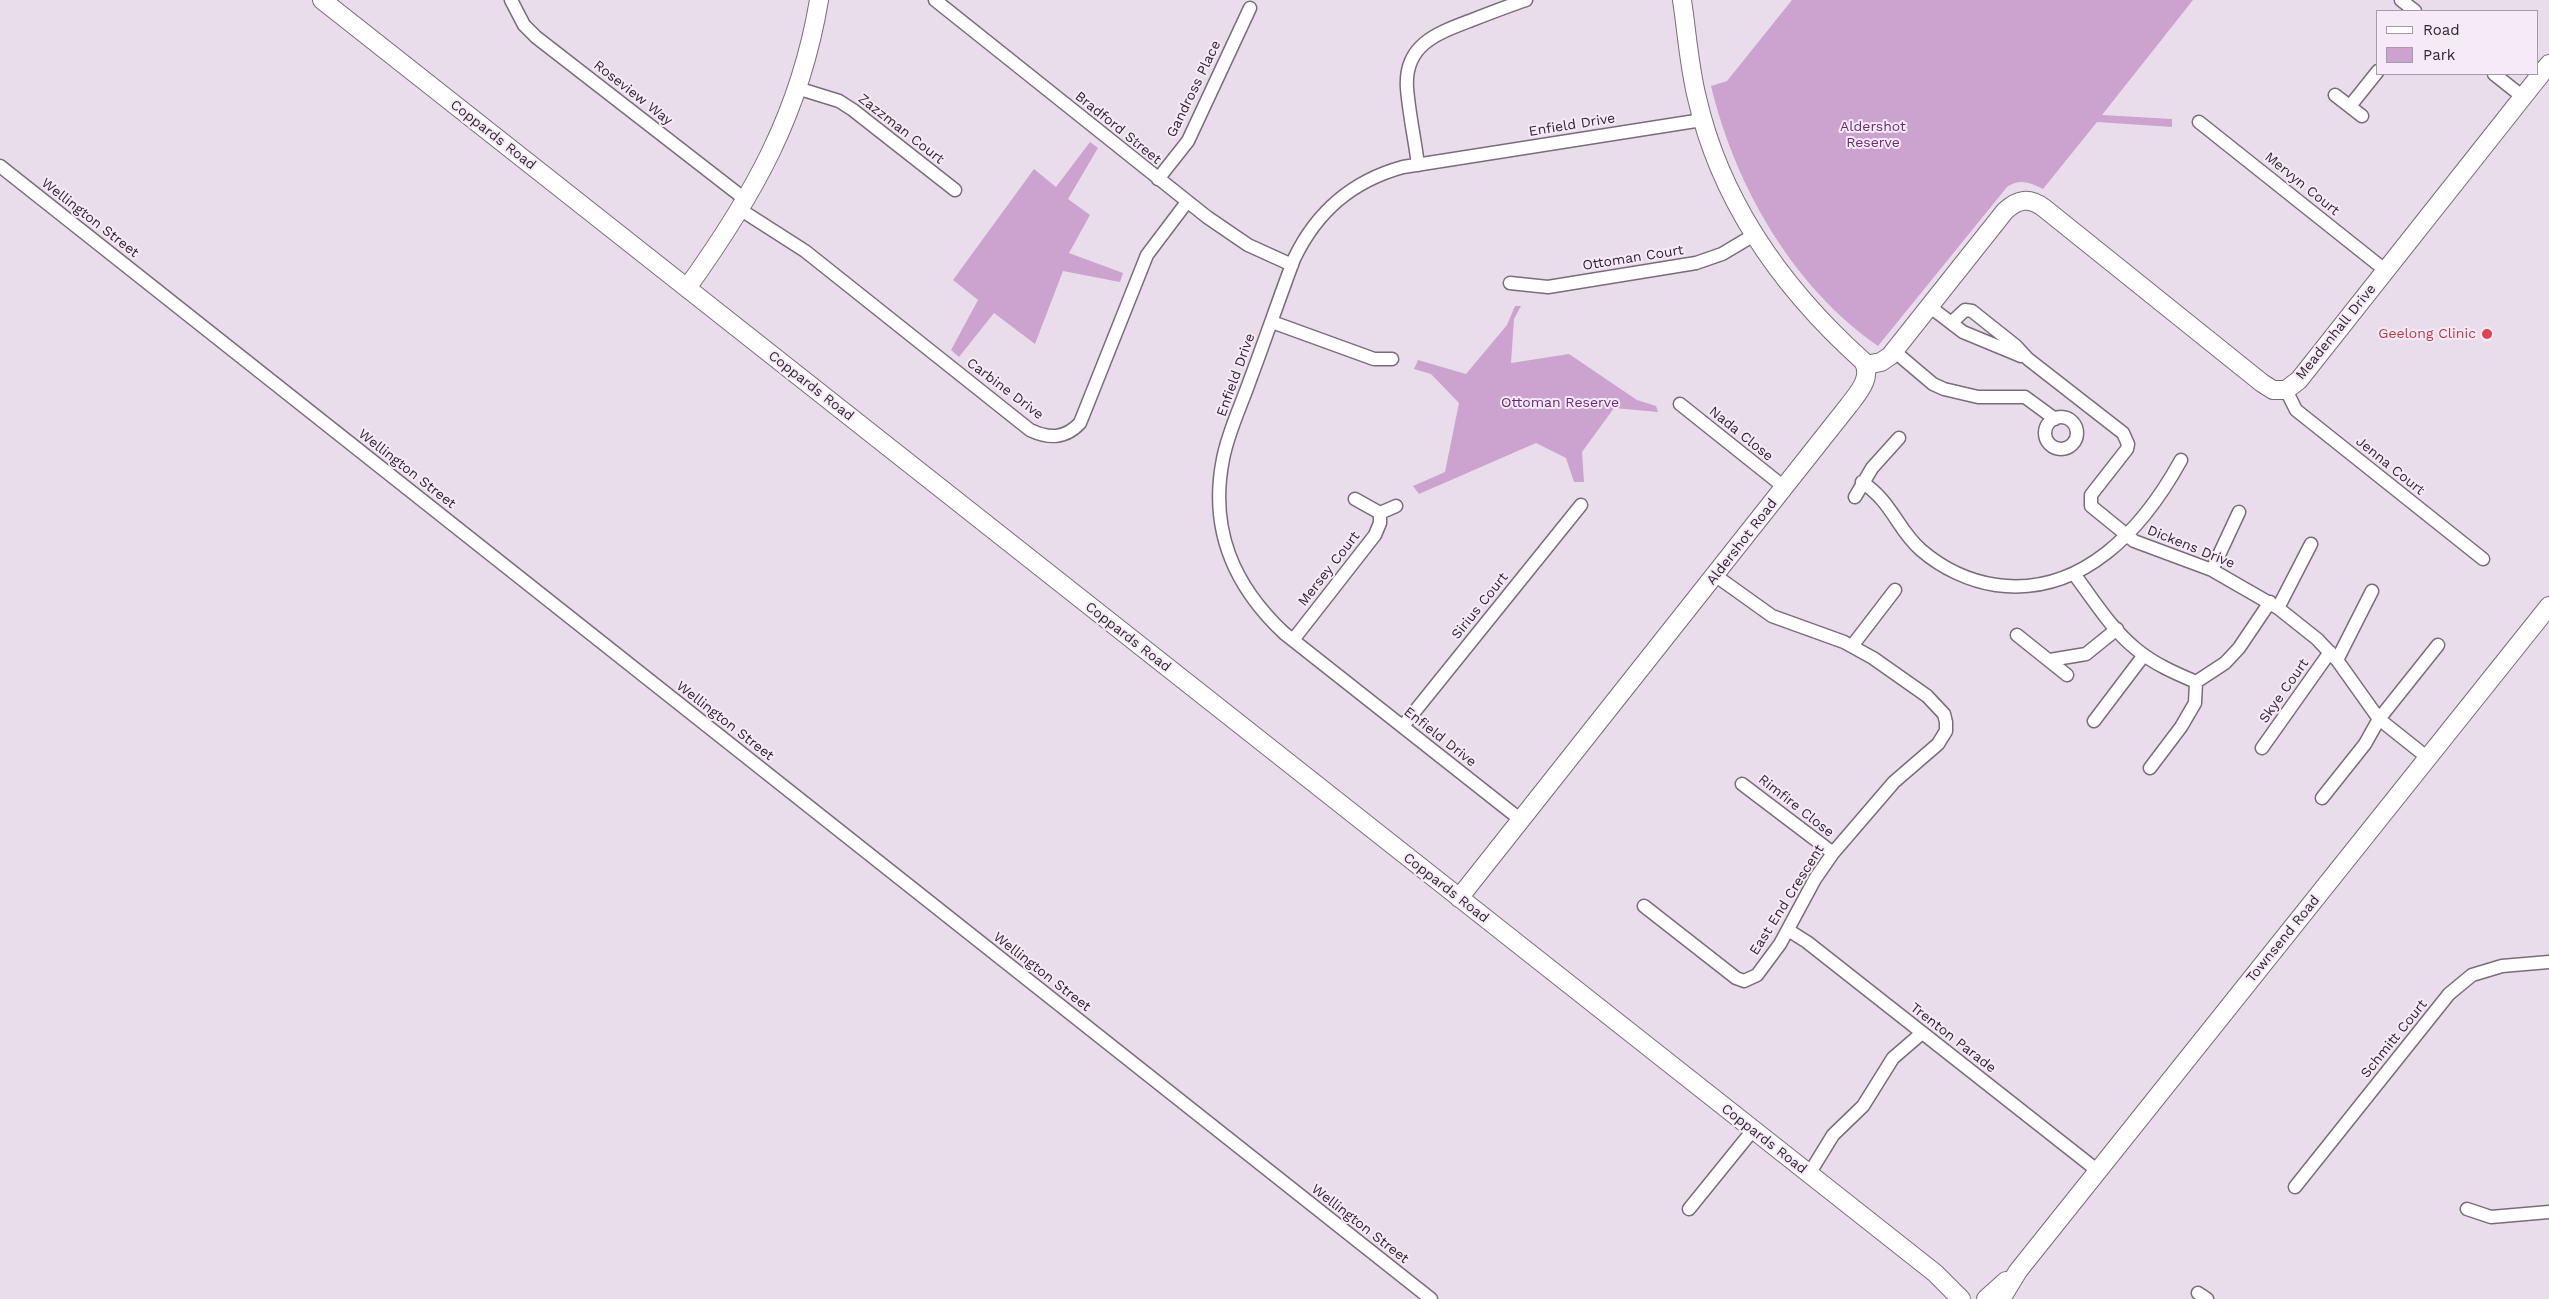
<!DOCTYPE html>
<style>
body{margin:0}
#map{position:relative;width:2549px;height:1299px;overflow:hidden;background:#eaddeb;font-family:"Work Sans",sans-serif}
canvas{display:block}
.legend{position:absolute;left:2376px;top:10px;width:162px;height:65px;box-sizing:border-box;background:#f7eaf8;border:1px solid #a69ca7;margin:0;padding:6px 9px;list-style:none;font-size:15px;color:#2d282e}
.legend li{display:flex;align-items:center;gap:10px;height:25px}
.legend b{width:25px;border:1px solid #a69ca7}
</style>
<div id="map">
<canvas width="2549" height="1299"></canvas>
<ul class="legend">
<li><b style="height:6px;background:#fff"></b>Road</li>
<li><b style="height:14px;background:#cca3cf"></b>Park</li>
</ul>
</div>
<script>
const c = document.querySelector('canvas').getContext('2d');
c.lineJoin = 'round';
function paint(path, color) {
  c.fillStyle = color;
  c.fill(path, 'evenodd');
}
function trace(path, color, width, dash) {
  c.strokeStyle = color;
  c.lineWidth = width;
  c.lineCap = dash ? 'butt' : 'round';
  c.setLineDash(dash || []);
  c.stroke(path);
}
function label(font, color, halo, rows, align = 'center') {
  c.font = font + ' "Work Sans",sans-serif';
  c.lineWidth = 4;
  c.setLineDash([]);
  c.textBaseline = 'middle';
  c.strokeStyle = halo;
  c.fillStyle = color;
  for (const [text, x, y, turn = 0] of rows) {
    c.save();
    c.translate(x, y);
    c.rotate((+turn || 0) * Math.PI / 180);
    c.textAlign = isNaN(turn) ? turn : align;
    if (halo) c.strokeText(text, 0, 0);
    c.fillText(text, 0, 0);
    c.restore();
  }
}
paint(new Path2D(`
 M1792,0H2193L2102,115L2172,119V127L2097,122L2043,189C2030,183 2020,178 2007,187L1878,346C1793,287 1735,186 1711,86L1727,81Z
 M1090,142L1098,148L1068,199L1090,215L1069,253L1123,273L1120,282L1063,271L1035,344L994,313L959,357L951,350L978,300L953,280L1034,169L1056,187Z
 M1515,306H1521L1514,319L1511,363L1569,354L1637,400L1656,406L1658,412L1614,408L1582,452L1584,482H1574L1566,458L1536,443L1419,494L1413,486L1445,472L1459,403L1431,374L1414,369L1418,360L1466,374L1507,325Z`), '#cca3cf');
const street = new Path2D(`
 M511,0L524,25L536,37L746,200
 M935,0L1207,217L1248,245L1292,265
 M2401,0L2415,11
 M2494,74L2523,97
 M797,88L839,101L853,110L955,190
 M2335,95L2362,116
 M2350,106L2378,71
 M2199,122L2385,270
 M1418,165C1415,140 1409,114 1407,88C1404,44 1438,33 1472,20C1490,13 1508,6 1526,0
 M0,166L1431,1299
 M1158,179L1188,141L1250,8
 M741,210L805,251L1030,430C1049,439 1065,439 1080,423L1147,255L1187,202
 M1510,283L1548,287L1696,263L1722,254L1754,235
 M1929,306L1963,332L2021,356
 M1272,322L1374,359H1392
 M1951,323L1965,310L1972,311L2016,346L2028,359L2123,433L2128,444L2127,449L2091,495V506L2134,541L2212,570L2278,608L2317,639L2337,660L2379,719L2428,758
 M1894,351L1933,384L1944,389L1978,397H2025L2055,419
 M2286,390L2296,410L2483,559
 M1680,404L1784,487
 M2045 433a16 16 0 1 1 32 0a16 16 0 1 1-32 0Z
 M1862,482C1893,503 1897,529 1921,550C1942,568 1969,581 1996,585C2082,597 2143,529 2181,460
 M1855,497L1872,468L1899,438
 M1355,499L1380,513L1396,506
 M2212,570L2239,512
 M2074,574C2093,599 2111,629 2136,649C2154,664 2175,673 2196,682L2225,663L2239,648L2270,602
 M2278,608L2311,544
 M2017,635L2067,675
 M1293,640L1375,535L1380,523V513
 M1852,646L1895,590
 M2050,660L2086,654L2117,629
 M2337,660L2372,591
 M2094,721L2144,655
 M1403,726L1581,505
 M2262,748L2330,652
 M2150,768L2181,727L2195,703L2196,682
 M1742,784L1833,853
 M2322,798L2365,744L2379,719L2438,645
 M1521,820L1284,633C1233,585 1209,529 1223,459C1228,432 1241,406 1250,380C1265,340 1279,299 1294,259C1317,211 1352,181 1403,167L1702,120
 M1644,906L1736,978L1744,981L1757,975L1780,944L1815,879L1833,853L1894,782L1938,744L1946,731V722L1944,714L1927,696L1873,658L1844,642L1772,616L1716,576
 M1788,930L1807,942L2098,1171
 M1809,1174L1833,1135L1863,1106L1893,1058L1922,1033
 M2295,1187L2449,994L2472,975L2502,966L2549,962
 M1689,1209L1753,1130
 M2467,1209L2491,1217L2549,1212
 M2198,1293L2207,1299`);
const secondary = new Path2D(`
 M322,0L1935,1273L1961,1299
 M687,288C753,196 800,114 819,0
 M1866,365L1881,362L1890,356L2005,211C2018,199 2029,197 2044,208L2262,383L2273,390H2286L2299,380L2549,64
 M1459,898L1849,405C1858,393 1873,377 1863,361C1784,290 1721,203 1697,98C1689,66 1687,33 1682,0
 M1986,1299L2006,1281
 M2001,1299L2018,1271L2549,606`);
trace(street, '#796d7a', 15);
trace(secondary, '#796d7a', 20);
trace(street, '#fff', 12);
trace(secondary, '#fff', 18);
for (const [x, y, r, color] of [
 [2487,334,6,"#e0444e"]
]) {
  const dot = new Path2D();
  dot.arc(x, y, r, 0, 2 * Math.PI);
  c.fillStyle = color;
  c.fill(dot);
  trace(dot, '#f7eaf8', 2);
}
label('14px', '#2d282e', '#f7eaf8', [
 ["Gandross Place",1194,89,-64],
 ["Roseview Way",633,93,38],
 ["Enfield Drive",1572,125,-9],
 ["Bradford Street",1118,128,39],
 ["Zazzman Court",901,129,38],
 ["Coppards Road",493,135,38],
 ["Mervyn Court",2302,184,39],
 ["Wellington Street",90,218,38],
 ["Ottoman Court",1633,258,-9],
 ["Meadenhall Drive",2336,332,-51],
 ["Enfield Drive",1236,375,-70],
 ["Coppards Road",811,386,38],
 ["Carbine Drive",1005,389,37],
 ["Nada Close",1741,434,39],
 ["Jenna Court",2390,466,39],
 ["Wellington Street",407,469,38],
 ["Aldershot Road",1742,542,-52],
 ["Dickens Drive",2191,547,22],
 ["Mersey Court",1329,569,-52],
 ["Sirius Court",1480,606,-51],
 ["Coppards Road",1128,637,38],
 ["Skye Court",2284,691,-55],
 ["Wellington Street",725,721,38],
 ["Enfield Drive",1440,737,38],
 ["Rimfire Close",1796,806,38],
 ["Coppards Road",1446,888,38],
 ["East End Crescent",1787,900,-58],
 ["Townsend Road",2283,939,-51],
 ["Wellington Street",1042,972,38],
 ["Trenton Parade",1953,1038,38],
 ["Schmitt Court",2394,1039,-51],
 ["Coppards Road",1764,1139,38],
 ["Wellington Street",1360,1224,38]
]);
label('14px', '#6d2974', '#f7eaf8', [
 ["Aldershot",1873,127],
 ["Reserve",1873,143],
 ["Ottoman Reserve",1560,403]
]);
label('14px', '#be3a42', '#f7eaf8', [
 ["Geelong Clinic",2476,334]
], 'right');
</script>
